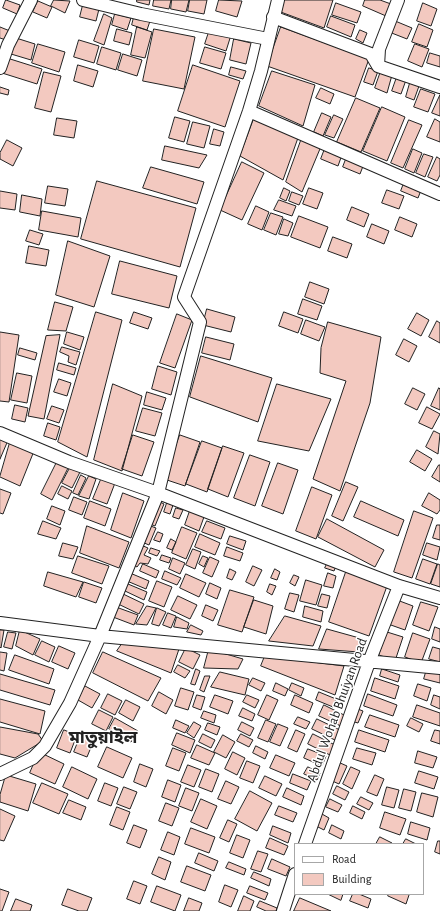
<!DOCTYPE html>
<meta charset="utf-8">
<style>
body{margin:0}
#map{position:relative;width:440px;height:911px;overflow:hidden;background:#fff;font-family:"Alegreya Sans",sans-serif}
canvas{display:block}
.legend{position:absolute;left:294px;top:843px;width:130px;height:52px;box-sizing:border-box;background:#fff;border:1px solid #a7a7a7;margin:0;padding:5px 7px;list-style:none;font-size:12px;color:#222}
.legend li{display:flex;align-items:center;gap:8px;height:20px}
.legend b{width:20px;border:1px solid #a7a7a7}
</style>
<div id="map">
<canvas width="440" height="911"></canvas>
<ul class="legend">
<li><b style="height:5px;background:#fff"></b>Road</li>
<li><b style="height:11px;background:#f3c9c0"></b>Building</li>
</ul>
</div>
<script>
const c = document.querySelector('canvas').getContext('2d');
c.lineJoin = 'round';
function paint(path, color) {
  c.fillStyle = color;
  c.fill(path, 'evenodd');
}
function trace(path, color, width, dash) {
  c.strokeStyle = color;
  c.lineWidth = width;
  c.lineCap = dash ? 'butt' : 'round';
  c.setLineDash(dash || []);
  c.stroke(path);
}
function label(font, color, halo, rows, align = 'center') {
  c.font = font + ' "Alegreya Sans","Noto Sans Bengali",sans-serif';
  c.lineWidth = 3;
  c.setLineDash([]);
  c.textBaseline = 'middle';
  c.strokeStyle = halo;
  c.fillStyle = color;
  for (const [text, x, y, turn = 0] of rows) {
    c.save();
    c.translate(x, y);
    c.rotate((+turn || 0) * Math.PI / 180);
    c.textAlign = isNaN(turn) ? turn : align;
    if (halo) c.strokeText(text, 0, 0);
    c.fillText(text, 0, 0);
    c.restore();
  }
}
const building = new Path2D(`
 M6,0L20,5L17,14L3,8Z
 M54,0L70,1L65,13L51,6Z
 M137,0H150L149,5L137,2Z
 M154,0H171L169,9L153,6Z
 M172,0H189L186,12L171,9Z
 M190,0H207L204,14L188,11Z
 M219,0L242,1L237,17L216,11Z
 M283,0H333L324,28L278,11Z
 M365,0H380L391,4L386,16L363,6Z
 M38,1L52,7L47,18L33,12Z
 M336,3L361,12L357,23L332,15Z
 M423,3L437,9L431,26L417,21Z
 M83,5L99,9L96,21L80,17Z
 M135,13L151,18L147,30L132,25Z
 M104,14L112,18L104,45L94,41Z
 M115,14L131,18L127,30L112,25Z
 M331,16L355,25L351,37L327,27Z
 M388,18L412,28L407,39L384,30Z
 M419,24L433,30L427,47L412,42Z
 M0,27L10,31L6,40L0,38Z
 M137,27L152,32L145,58L131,55Z
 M281,27L369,59L355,97L267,66Z
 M117,29L132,33L129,45L114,41Z
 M154,29L195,37L184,89L143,81Z
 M210,29L231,35L226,51L205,44Z
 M360,30L367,33L363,43L356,39Z
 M16,38L35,44L31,60L11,54Z
 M234,39L251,43L246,64L230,60Z
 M79,40L99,46L94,63L74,57Z
 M38,44L65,52L59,72L32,63Z
 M415,44L429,49L422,67L408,61Z
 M102,47L121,53L116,70L97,64Z
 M205,47L226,53L221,69L200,63Z
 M430,53L440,56V67L427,63Z
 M123,54L142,60L137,76L118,70Z
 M7,58L42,69L37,84L2,73Z
 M78,65L98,71L93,87L74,81Z
 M193,65L240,81L225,127L178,111Z
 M231,67L246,71L243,79L229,75Z
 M369,68L378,71L373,85L364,82Z
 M272,71L315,85L303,126L259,106Z
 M381,71L392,75L387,93L375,88Z
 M44,72L61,76L51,112L35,108Z
 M397,77L406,80L401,94L392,91Z
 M410,83L419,86L414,100L406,97Z
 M0,87L9,90L8,95L0,93Z
 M321,88L334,94L330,104L316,98Z
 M421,89L435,94L428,112L414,107Z
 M440,95V116L432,113Z
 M356,98L380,108L361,152L337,142Z
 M382,107L405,117L387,161L363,151Z
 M322,113L331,117L323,136L314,132Z
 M334,115L343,119L334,138L325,135Z
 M255,116L299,135L283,180L240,156Z
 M175,117L190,121L184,142L169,138Z
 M57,118L77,121L74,138L54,135Z
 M435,119L440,122V142L427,137Z
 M409,120L422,125L403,168L391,163Z
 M193,122L210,126L204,148L187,144Z
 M214,129L224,132L220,146L210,144Z
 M303,135L322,144L302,192L286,182Z
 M7,140L22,148L13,166L0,159V153Z
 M165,146L207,155L199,168L162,160Z
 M326,146L343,152L338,166L321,159Z
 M413,149L422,153L414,173L405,169Z
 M348,154L365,161L360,174L343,167Z
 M424,154L433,157L425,177L416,173Z
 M437,157L440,159V175L437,181L428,177Z
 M242,162L264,173L242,220L220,210Z
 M151,167L204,182L197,204L143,188Z
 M406,178L423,185L418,198L401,191Z
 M97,181L196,208L180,267L81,239Z
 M48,186L68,189L65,206L45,203Z
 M284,188L290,191L286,201L280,198Z
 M309,188L323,193L317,209L303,204Z
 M387,190L404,196L399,209L382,203Z
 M0,191L17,194L15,210L0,208Z
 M292,192L303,196L299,205L289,201Z
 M22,195L42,199L40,216L20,212Z
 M279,200L296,206L292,216L274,210Z
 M256,206L269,212L262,230L248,224Z
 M352,207L369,214L364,227L347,220Z
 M42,211L81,218L78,237L39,230Z
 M271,213L283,217L276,235L264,230Z
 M299,216L328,227L320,248L291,237Z
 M400,217L417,224L412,237L395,230Z
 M284,219L293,223L288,236L279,234Z
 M372,224L389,231L384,244L367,237Z
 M30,230L43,234L39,245L26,241Z
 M333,237L352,244L347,258L328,251Z
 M68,241L110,256L94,307L56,295Z
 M29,246L49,250L46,266L26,263Z
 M120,261L177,276L169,308L112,294Z
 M310,282L329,289L324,304L305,297Z
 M303,299L322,306L317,320L298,314Z
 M55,302L73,307L66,331L48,330Z
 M207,309L235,317L231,332L203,325Z
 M96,312L122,320L87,457L58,442Z
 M134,312L152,318L148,329L130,323Z
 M284,312L303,319L298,333L279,326Z
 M417,313L429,320L421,336L408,329Z
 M177,314L192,320L175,368L160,363Z
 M306,320L325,327L319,341L301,334Z
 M437,321L440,323V343L429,337Z
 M328,322L381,337L370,403L340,491L313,479L346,381L320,373L321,348Z
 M0,332L19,335L9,402L0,401Z
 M67,332L84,337L80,350L64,344Z
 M60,335L44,419L28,416L46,336Z
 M206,337L234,344L230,360L202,353Z
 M404,339L417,346L409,362L396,355Z
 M62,347L80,352L76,365L68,362L69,356L60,352Z
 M20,348L37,353L35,360L18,355Z
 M201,356L272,378L258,422L190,397Z
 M59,363L76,368L74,375L57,370Z
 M158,366L177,372L171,395L152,389Z
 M17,373L32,376L27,403L11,400Z
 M59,379L71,383L67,396L54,392Z
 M113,384L142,396L122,471L94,460Z
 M277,384L331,399L309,451L258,441Z
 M413,388L425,394L417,410L405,404Z
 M439,388L440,389V410L431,406Z
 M147,392L166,398L162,410L144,405Z
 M15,405L28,408L25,422L12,419Z
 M52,406L64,410L59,423L47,419Z
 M427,407L440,414L432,429L419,423Z
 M143,408L162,413L155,436L136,431Z
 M48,423L60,427L56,440L44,436Z
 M434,431L440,434L438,454L426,447Z
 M0,434L9,438L0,459Z
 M133,435L154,442L142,476L122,469Z
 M180,435L200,442L185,486L164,479Z
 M11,439L34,451L20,486L0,477Z
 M202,441L222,448L207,492L186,484Z
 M223,446L244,453L228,497L208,489Z
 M417,450L432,459L425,471L410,462Z
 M250,455L270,462L255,506L234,498Z
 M59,458L70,464L52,500L41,494Z
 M278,463L298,470L283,514L262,506Z
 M439,465H440V482L432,477Z
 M71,466L81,470L72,488L62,483Z
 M81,475L86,478L78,495L73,493Z
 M89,476L96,479L89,499L79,496Z
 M102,477L115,483L107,504L93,499Z
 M346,482L358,487L343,521L332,516Z
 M62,486L72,491L68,499L58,494Z
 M312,487L332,495L316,539L296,531Z
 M0,489L11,493L3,514L0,513Z
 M123,493L144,501L131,538L111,530Z
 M429,493L440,500V510L437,514L422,506Z
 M74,497L87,502L82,515L69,510Z
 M90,501L111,509L105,526L84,518Z
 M158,501L164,504L155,526L148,523Z
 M361,501L404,520L398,536L354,517Z
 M167,503L173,505L170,514L164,512Z
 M52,506L65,511L60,525L47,519Z
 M176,508L183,510L179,519L173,517Z
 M191,508L205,514L199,531L185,525Z
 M414,511L433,518L412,578L394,572Z
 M327,519L384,550L375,567L318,537Z
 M43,521L61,528L56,539L38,534Z
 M207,521L225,528L221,539L202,532Z
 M148,525L156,528L149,545L142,542Z
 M437,525H440V540L433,538Z
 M87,526L129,542L119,568L80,553Z
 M182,527L197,533L186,559L172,553Z
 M158,532L163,534L160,542L154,540Z
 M200,534L220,543L215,555L195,547Z
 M230,536L246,541L243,550L227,544Z
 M171,539L176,542L172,550L167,548Z
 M63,543L78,547L73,559L59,556Z
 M427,543L440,547L437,560L423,555Z
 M141,545L148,548L144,555L151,558L148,564L140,563L137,567L132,564Z
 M227,547L243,553L240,561L224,556Z
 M151,548L160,551L157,556L149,553Z
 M193,549L201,552L195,569L186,565Z
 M162,555L171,558L169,563L160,560Z
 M78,556L109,566L102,584L72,573Z
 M203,556L208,558L204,567L199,564Z
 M210,557L219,561L212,577L203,573Z
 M173,558L185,563L180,574L169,569Z
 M423,559L437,564L430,584L416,579Z
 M328,562L336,566L334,571L325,568Z
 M143,564L159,571L156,578L140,571Z
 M438,564L440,565V587L431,584Z
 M253,566L262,570L254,586L246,582Z
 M230,569L236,572L232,580L227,578Z
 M275,569L280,572L277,580L271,578Z
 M165,571L181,578L177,585L162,579Z
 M48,572L83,582L76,597L44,586Z
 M346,572L387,586L369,636L329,622Z
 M130,573L149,581L146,589L127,581Z
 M328,573L336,576L333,588L324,586Z
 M186,574L206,583L199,597L180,588Z
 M294,575L299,577L295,586L290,583Z
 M306,580L322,585L316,605L300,601Z
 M157,581L172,587L164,607L149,601Z
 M84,582L102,588L96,603L79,597Z
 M210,583L221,588L217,599L206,594Z
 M128,584L147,592L144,600L125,591Z
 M270,584L276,586L272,595L267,592Z
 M230,590L254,597L242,632L218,625Z
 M121,593L144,604L139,614L116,603Z
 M290,593L299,595L294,612L285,609Z
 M322,594L330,596L327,608L318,606Z
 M178,596L197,605L190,619L171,610Z
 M254,600L273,606L266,634L244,627Z
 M397,600L413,606L405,630L388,624Z
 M421,602L438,607L429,631L413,625Z
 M206,605L218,610L213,621L202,616Z
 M147,606L156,608L147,625L136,624Z
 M305,606L323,611L321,622L303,617Z
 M116,607L138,615L134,625L113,617Z
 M157,608L166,612L159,626L152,624Z
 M168,613L176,616L171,628L163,625Z
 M285,616L321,626L313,646L269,641Z
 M177,617L189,623L187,629L174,627Z
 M191,625L203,631L201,635L187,632Z
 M435,627L440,629V642L432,639Z
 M327,629L363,639L359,652L319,649Z
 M0,630H4L1,648L0,647Z
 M20,630L40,639L33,655L16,646Z
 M8,632L16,633L12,649L4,647Z
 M387,632L403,637L395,661L379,655Z
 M413,633L430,639L421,663L405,657Z
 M42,641L55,647L49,662L35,655Z
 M124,641L179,649L171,673L117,651Z
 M59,646L75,653L68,669L52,662Z
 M433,647L440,649V662L429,659Z
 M186,648L200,655L193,669L179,662Z
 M209,649L243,659L238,669L204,668Z
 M0,652L7,653L4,671L0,670Z
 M103,652L161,678L148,701L93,673Z
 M15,655L54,669L49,684L9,670Z
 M265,656L344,666L335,695L261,666Z
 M429,662L440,665V683L424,679Z
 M178,665L190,671L185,678L174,672Z
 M196,669L200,671L195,685L191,684Z
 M382,669L400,675L398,682L380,676Z
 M220,672L249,679L245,695L211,687Z
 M0,674L55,690L50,705L0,690Z
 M205,676H210L204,692L200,690Z
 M253,678L265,683L261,691L249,685Z
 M375,678L399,686L395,699L371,691Z
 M276,683L288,689L285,696L273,691Z
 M292,683L304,688L301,696L289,690Z
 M418,684L431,688L427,701L414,696Z
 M85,686L100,694L92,708L78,700Z
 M181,688L194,692L188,710L175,706Z
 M159,692L173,700L166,714L152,706Z
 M319,692L336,699L333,707L316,700Z
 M108,694L122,701L115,715L101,708Z
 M368,694L397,705L393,716L364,706Z
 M197,695L205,697L201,710L193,707Z
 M215,695L233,701L228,714L210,707Z
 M247,695L259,700L255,708L243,702Z
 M267,695L278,700L269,720L258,715Z
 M295,695L313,703L309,713L291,705Z
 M434,695L440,697V709L431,705Z
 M0,699L45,711L40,734L0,722Z
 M126,700L140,707L133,721L119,713Z
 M324,705L348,717L343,727L319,716Z
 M417,705L440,713V726L413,717Z
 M243,708L255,714L252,721L239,716Z
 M355,708L363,711L358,723L351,721Z
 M99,710L113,717L106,731L92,724Z
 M204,711L216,715L214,723L201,718Z
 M370,715L399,725L395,737L365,727Z
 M298,717L310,722L306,729L294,724Z
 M115,718L138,731L131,742L109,729Z
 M411,718L423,724L419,732L407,726Z
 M317,719L342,731L337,741L312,729Z
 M176,720L189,726L185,733L173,728Z
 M266,720L276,724L268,742L258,738Z
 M194,722L201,726L194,738L187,733Z
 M242,722L254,728L250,736L238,730Z
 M208,723L220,727L217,735L205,730Z
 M278,724L288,728L280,746L270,742Z
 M0,727L38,734L43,741L15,758L0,754Z
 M64,730L77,735L70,753L57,748Z
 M296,730L305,734L297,752L288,748Z
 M359,730L389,740L385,752L355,742Z
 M435,730L440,731V744L431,741Z
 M177,733L195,740L190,753L172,745Z
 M203,734L215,740L211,748L199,742Z
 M241,734L253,740L249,747L237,741Z
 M313,734L337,746L332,756L308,744Z
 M81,735L94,740L87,757L74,752Z
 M223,735L235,742L226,758L214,752Z
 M197,745L215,753L209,765L191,758Z
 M256,746L268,752L265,759L253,753Z
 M107,747L132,758L123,778L98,767Z
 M173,748L186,753L179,771L166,766Z
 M357,748L376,753L372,765L353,759Z
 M308,749L326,756L322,766L304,758Z
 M418,751L437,757L433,768L415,763Z
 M39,752L64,764L55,784L30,773Z
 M233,752L245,758L237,775L225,769Z
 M276,755L295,763L289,776L270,768Z
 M247,761L260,766L253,783L240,778Z
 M338,762L347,766L339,784L330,780Z
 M140,764L153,769L146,787L134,782Z
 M188,765L201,770L194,787L181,782Z
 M72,767L97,779L88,799L63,787Z
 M308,767L320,773L317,780L304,774Z
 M351,767L360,771L352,789L343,784Z
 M206,769L219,774L212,792L199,787Z
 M419,771L438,777L434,789L415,783Z
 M293,774L311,781L307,790L290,783Z
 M6,775L36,784L28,811L0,802V795Z
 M375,775L384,779L377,796L367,792Z
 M265,776L282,784L276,796L259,788Z
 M168,780L181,785L175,802L162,797Z
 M226,781L239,787L231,804L218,799Z
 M42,783L68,794L59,814L33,803Z
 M105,783L118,788L111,806L98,801Z
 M337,786L349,792L345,800L333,794Z
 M124,787L137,792L130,809L117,804Z
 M387,787L399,790L394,808L382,805Z
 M186,788L199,793L192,811L179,806Z
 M287,788L304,796L301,805L283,797Z
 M404,789L416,792L411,811L399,808Z
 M250,791L272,803L257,831L235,819Z
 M422,793L438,797L433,817L417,812Z
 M361,797L373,803L369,810L357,804Z
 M201,799L217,806L207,829L191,822Z
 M330,799L342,805L338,812L326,807Z
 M69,800L86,807L81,820L63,813Z
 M166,803L179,808L172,826L159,821Z
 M279,806L297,813L293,822L275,815Z
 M353,806L365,812L362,819L350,813Z
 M117,807L130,812L123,830L110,825Z
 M0,809L15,816L4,841L0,840Z
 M385,812L406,819L400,835L380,828Z
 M322,814L329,818L324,830L316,826Z
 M228,820L237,824L229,842L220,838Z
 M411,822L430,828L427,840L408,834Z
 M134,825L147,830L140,848L127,843Z
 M332,825L344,831L341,839L329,833Z
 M273,826L291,833L288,843L270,835Z
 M191,828L215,837L209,853L185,844Z
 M168,832L180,837L174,855L161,850Z
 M237,835L250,840L243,858L230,853Z
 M380,837L392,843L391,844H376Z
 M270,838L288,846L284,855L266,848Z
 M406,839L416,844H403Z
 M438,841H440V854L435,852Z
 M258,851L268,854L261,872L251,869Z
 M199,853L218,861L214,871L195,863Z
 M159,857L171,862L165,880L152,874Z
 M272,859L290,867L286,876L268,869Z
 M229,862L246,869L244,875L226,868Z
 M187,866L211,875L205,891L181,882Z
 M254,872L271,879L269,886L251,878Z
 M134,881L147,886L140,904L127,899Z
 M225,885L238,890L231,907L219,902Z
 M157,886L181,895L175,911L151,902Z
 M250,886L268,893L265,900L247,893Z
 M0,889L9,892L2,911H0Z
 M68,889L92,898L87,911H79L62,905Z
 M328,894H343L341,900Z
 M353,894H359L371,899L368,908L350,901Z
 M389,894H408L409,895L406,904L388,896Z
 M244,896L254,901L250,911H238Z
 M189,898L202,903L199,911H184Z
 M300,898L331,911H294Z
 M16,899L32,905L30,911H11Z
 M260,901L277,908L276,911H266L257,907Z`);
paint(building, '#f3c9c0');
trace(building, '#222', 1);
const minor = new Path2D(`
 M83,0L141,14L268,39
 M273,17L371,54L378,66L440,87
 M378,66L379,49L398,0
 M0,68L8,45L31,0
 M249,111L440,194
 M0,433L69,462L158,493L399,586L440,598
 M0,623L100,636L440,668
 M0,774L33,758L45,746L70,703L100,636L158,493L200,322L184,297L249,111L261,71L278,0
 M305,844L369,662L399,586
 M283,911L295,874`);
trace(minor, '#222', 14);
trace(minor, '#fff', 12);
label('14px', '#222', '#fff', [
 ["Abdul Wohab Bhuiyan Road",337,710,-70]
]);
label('bold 18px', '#222', '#fff', [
 ["মাতুয়াইল",103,738]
]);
</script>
